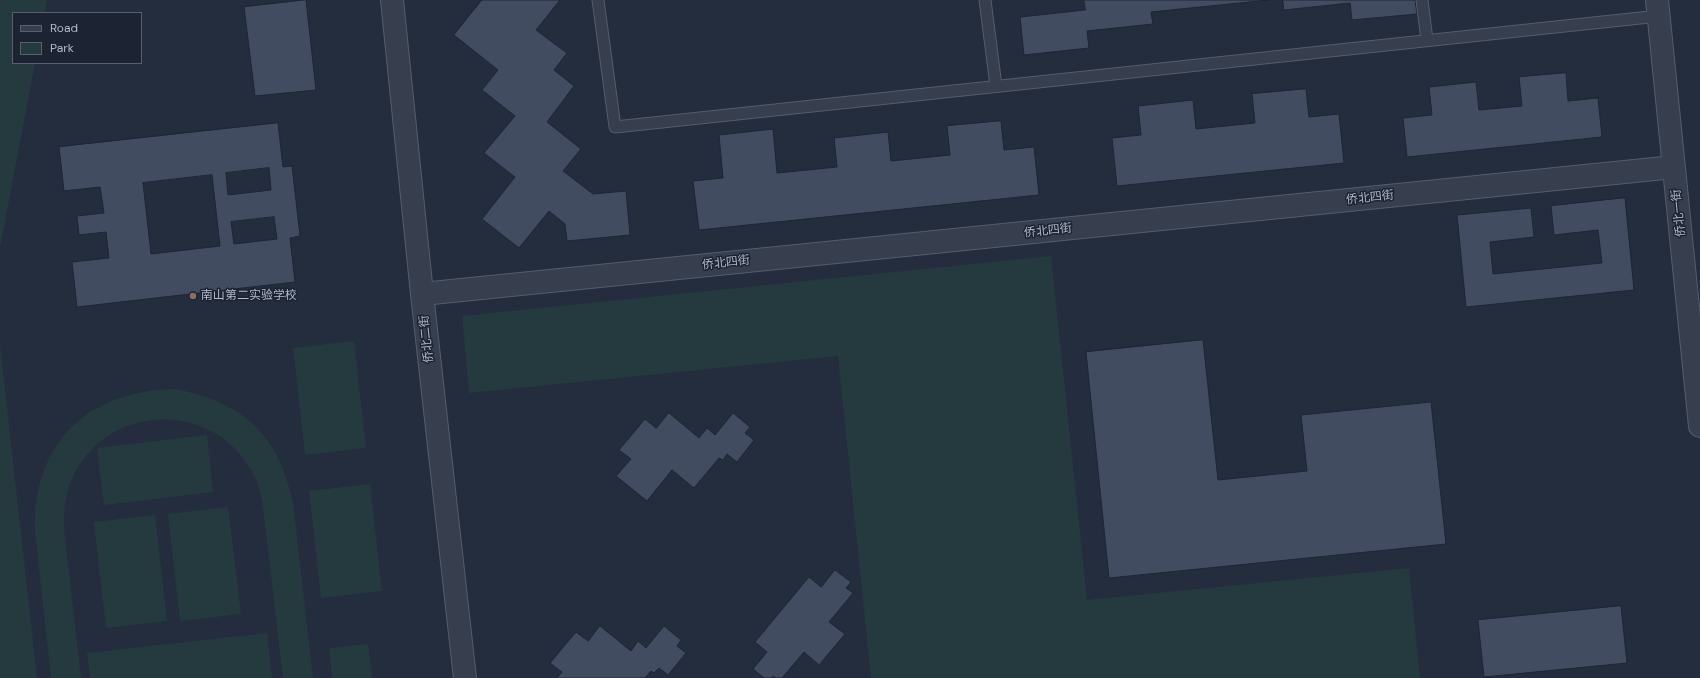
<!DOCTYPE html>
<meta charset="utf-8">
<style>
body{margin:0}
#map{position:relative;width:1700px;height:678px;overflow:hidden;background:#232d3e;font-family:"DM Sans",sans-serif}
canvas{display:block}
.legend{position:absolute;left:12px;top:12px;width:130px;height:52px;box-sizing:border-box;background:#1c2433;border:1px solid #58606f;margin:0;padding:5px 7px;list-style:none;font-size:12px;color:#b3bac9}
.legend li{display:flex;align-items:center;gap:8px;height:20px}
.legend b{width:20px;border:1px solid #58606f}
</style>
<div id="map">
<canvas width="1700" height="678"></canvas>
<ul class="legend">
<li><b style="height:5px;background:#373f4e"></b>Road</li>
<li><b style="height:11px;background:#253a3f"></b>Park</li>
</ul>
</div>
<script>
const c = document.querySelector('canvas').getContext('2d');
c.lineJoin = 'round';
function paint(path, color) {
  c.fillStyle = color;
  c.fill(path, 'evenodd');
}
function trace(path, color, width, dash) {
  c.strokeStyle = color;
  c.lineWidth = width;
  c.lineCap = dash ? 'butt' : 'round';
  c.setLineDash(dash || []);
  c.stroke(path);
}
function label(font, color, halo, rows, align = 'center') {
  c.font = font + ' "DM Sans","Noto Sans SC",sans-serif';
  c.lineWidth = 3;
  c.setLineDash([]);
  c.textBaseline = 'middle';
  c.strokeStyle = halo;
  c.fillStyle = color;
  for (const [text, x, y, turn = 0] of rows) {
    c.save();
    c.translate(x, y);
    c.rotate((+turn || 0) * Math.PI / 180);
    c.textAlign = isNaN(turn) ? turn : align;
    if (halo) c.strokeText(text, 0, 0);
    c.fillText(text, 0, 0);
    c.restore();
  }
}
paint(new Path2D(`
 M0,0H47L45,13H13V63H35L0,247Z
 M1051,256L1087,600L1409,568L1420,678H871L838,356L469,393L462,316Z
 M354,341L366,448L305,455L293,348Z
 M0,344L37,678H0Z
 M175,389C243,402 278,434 293,502L313,678H283L263,507C261,494 258,481 251,470C208,394 93,406 68,490C64,503 64,516 64,529L81,678H51L35,531C33,442 87,391 175,389Z
 M207,435L213,492L104,505L97,448Z
 M370,484L382,591L321,598L309,491Z
 M228,507L241,614L180,621L168,514Z
 M155,515L167,621L106,628L94,522Z
 M267,633L272,678H90L87,653Z
 M368,644L372,678H332L329,648Z`), '#253a3f');
const building = new Path2D(`
 M306,0L316,90L255,96L244,7Z
 M482,0H560L536,30L567,53L554,70L574,86L547,122L581,149L563,171L593,194L626,191L630,235L567,241L565,224L549,211L519,248L482,219L515,177L484,153L515,116L482,90L498,70L454,35Z
 M1084,0H1269L1151,12L1153,24L1087,31L1089,48L1024,55L1020,17L1085,10Z
 M1283,0H1415L1417,14L1352,20L1350,3L1284,10Z
 M1566,73L1568,101L1598,98L1602,137L1407,157L1403,118L1432,115L1429,87L1476,82L1479,110L1522,106L1519,77Z
 M1306,89L1309,117L1339,114L1344,163L1117,186L1112,138L1141,135L1138,106L1193,100L1196,129L1255,123L1252,94Z
 M1001,121L1004,150L1034,147L1039,195L699,230L693,181L723,178L719,135L773,129L777,173L837,167L834,138L888,132L891,161L950,155L947,126Z
 M278,123L283,167L292,166L300,236L290,238L295,282L77,307L72,262L109,258L106,232L79,235L77,216L104,213L100,187L64,191L59,147ZM269,168L271,190L228,195L226,173ZM212,175L220,246L151,254L143,183ZM274,217L277,239L234,244L231,222Z
 M1625,198L1634,290L1466,307L1457,215L1531,208L1534,237L1490,242L1493,274L1602,263L1598,230L1554,235L1551,206Z
 M1203,340L1218,480L1307,471L1301,415L1431,402L1446,544L1109,578L1086,352Z
 M669,413L699,438L707,428L715,435L733,413L750,427L745,433L754,440L737,462L727,454L723,460L719,458L694,488L672,470L647,501L616,476L631,459L619,450L645,419L656,428Z
 M835,570L851,582L846,588L853,593L829,622L845,634L819,665L804,652L782,678H776L773,676L772,678H764L753,669L767,652L755,642L809,577L821,587Z
 M1621,606L1627,663L1484,677L1478,620Z
 M600,626L631,651L638,641L646,648L664,626L681,640L677,646L686,653L668,675L659,668L654,673L651,671L645,678H557L562,672L550,663L576,632L588,641Z`);
paint(building, '#424c60');
trace(building, '#1e2635', 1);
const service = new Path2D(`
 M598,0L615,127L1659,16
 M985,0L996,86
 M1422,0L1427,40`);
const minor = new Path2D(`
 M392,0L422,294L465,678
 M1657,0L1700,426
 M422,294L1674,167`);
trace(service, '#555d6c', 13);
trace(minor, '#555d6c', 24);
trace(service, '#373f4e', 11);
trace(minor, '#373f4e', 22);
for (const [x, y, r, color] of [
 [193,296,4,"#8d6e63"]
]) {
  const dot = new Path2D();
  dot.arc(x, y, r, 0, 2 * Math.PI);
  c.fillStyle = color;
  c.fill(dot);
  trace(dot, '#1c2433', 1.5);
}
label('12px', '#b3bac9', '#1c2433', [
 ["侨北四街",1370,198,-6],
 ["侨北一街",1679,213,-96],
 ["侨北四街",1048,231,-6],
 ["侨北四街",726,263,-6],
 ["侨北二街",427,339,-96]
]);
label('12px', '#b3bac9', '#1c2433', [
 ["南山第二实验学校",201,296]
], 'left');
</script>
